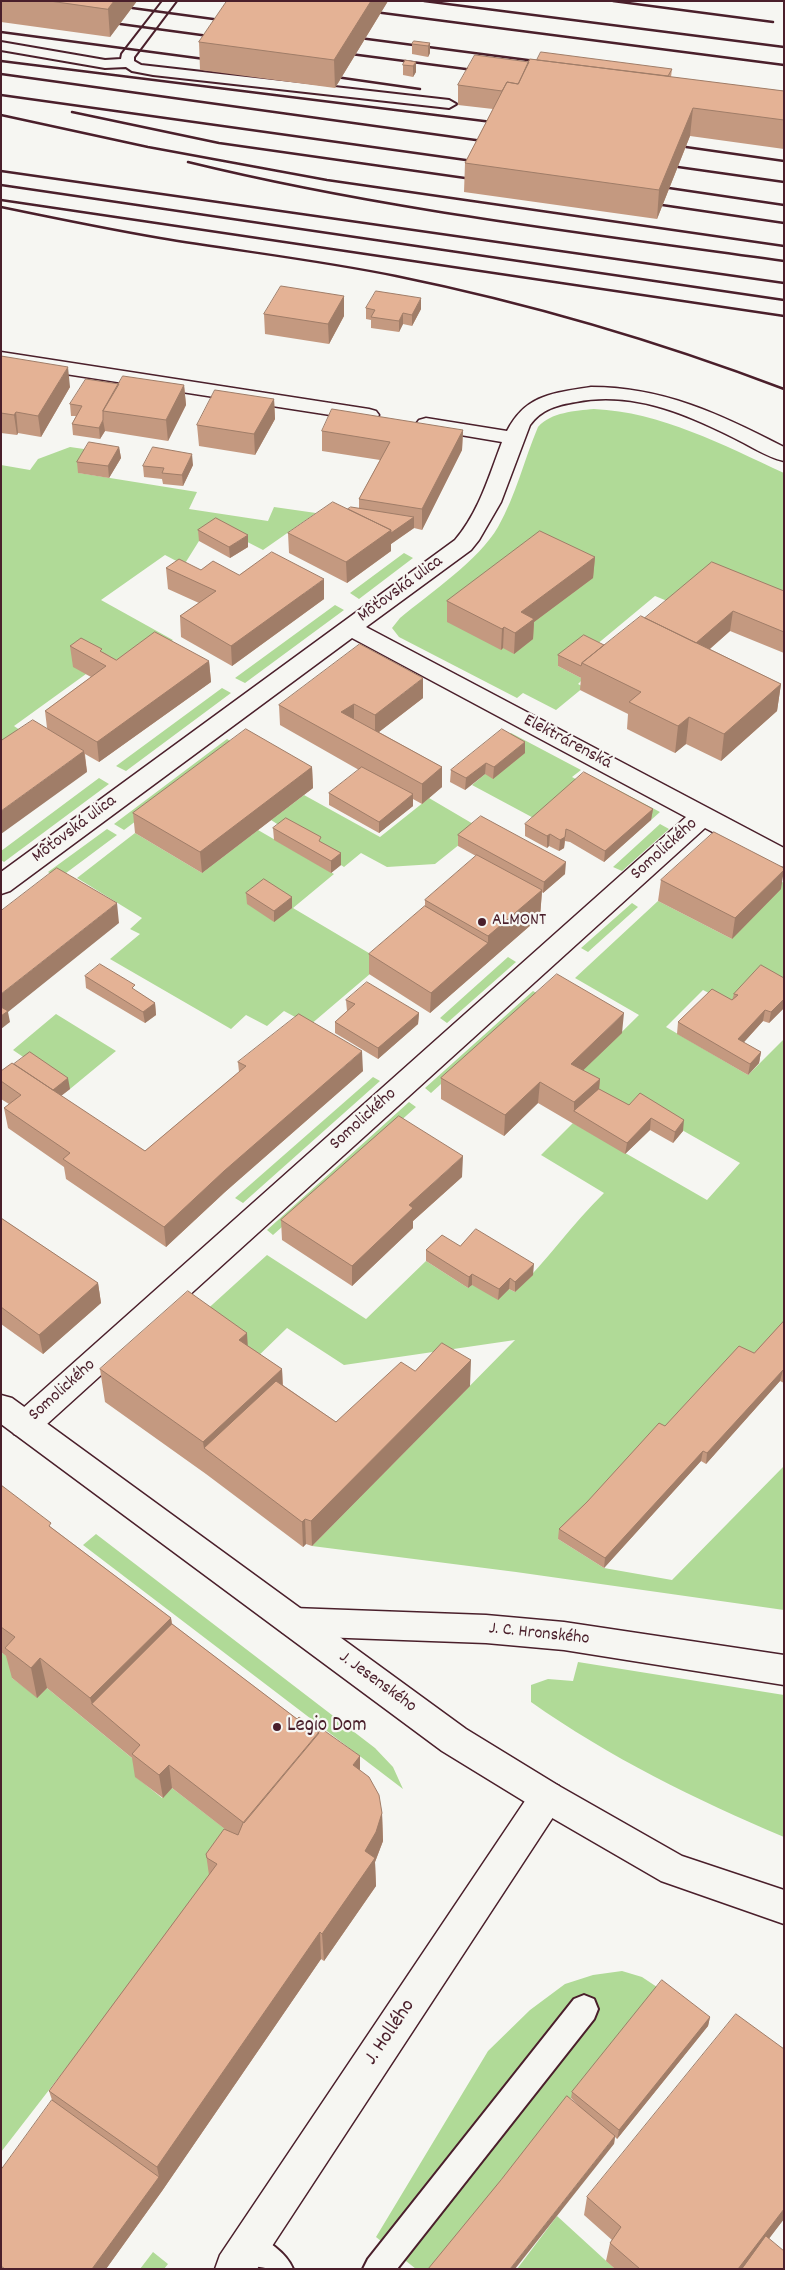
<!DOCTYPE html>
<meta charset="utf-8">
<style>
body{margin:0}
#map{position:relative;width:785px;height:2270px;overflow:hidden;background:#f6f6f2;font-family:Dekko,sans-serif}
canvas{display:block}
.frame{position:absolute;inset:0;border:2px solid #4a1f2b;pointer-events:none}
</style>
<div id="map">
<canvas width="785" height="2270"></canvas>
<div class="frame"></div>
</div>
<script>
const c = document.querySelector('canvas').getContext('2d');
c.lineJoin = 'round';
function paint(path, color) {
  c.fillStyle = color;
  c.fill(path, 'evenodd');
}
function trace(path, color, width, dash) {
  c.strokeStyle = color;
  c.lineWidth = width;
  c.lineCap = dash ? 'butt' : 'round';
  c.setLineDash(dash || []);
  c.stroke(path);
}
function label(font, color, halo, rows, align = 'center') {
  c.font = font + ' Dekko,sans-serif';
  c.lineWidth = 4.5;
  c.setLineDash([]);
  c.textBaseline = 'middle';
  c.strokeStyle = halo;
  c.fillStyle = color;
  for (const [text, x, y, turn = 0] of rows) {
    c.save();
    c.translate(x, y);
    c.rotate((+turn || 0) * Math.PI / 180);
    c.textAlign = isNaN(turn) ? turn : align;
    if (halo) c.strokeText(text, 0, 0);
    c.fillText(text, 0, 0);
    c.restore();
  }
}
paint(new Path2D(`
 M594,409C661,412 723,445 784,473V612L682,607L655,596L590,650L558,666L583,679L578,684L584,687L556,710L523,693L517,698L399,637L392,628L400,618C430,593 479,560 498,527C516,495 524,460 538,427C551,412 575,411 594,409Z
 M70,447L91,450L79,473L197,492L189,509L268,521L274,507L316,513L263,550L228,532L217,530L199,541L184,565L165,555L101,600L173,640L118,681L86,674L14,726L36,741L1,764V465L30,470L38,459Z
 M404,553L413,558L359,599L350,593Z
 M335,605L344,610L245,683L235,678Z
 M222,688L231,693L126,771L116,766Z
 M511,733L581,770L572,777L583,783L592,776L660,812L651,820L541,822L472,785L485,774L501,741Z
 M227,739L237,745L124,830L114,824Z
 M99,778L109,784L4,862L1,860V851Z
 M304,795L380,837L429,798L480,828L435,864L387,867L361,853L344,867L271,820Z
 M660,824L669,829L622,871L613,867Z
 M107,829L117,835L58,879L48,872Z
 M258,830L334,874L293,908L384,962L310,1025L284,1011L267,1026L246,1015L231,1029L110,959L140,934L130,929L142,918L77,878L135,833L202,873Z
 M717,848L784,883V990L732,1005L703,990L666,1027L748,1075L784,1039V1330L558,1539L604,1568L672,1580L784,1466V1610L516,1572L312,1546L515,1340L344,1365L287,1328L249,1365L191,1324L267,1255L366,1319L426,1261L468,1288L472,1285L509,1289L515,1292C547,1261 572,1224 604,1193L541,1155L573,1123L707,1200L740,1163L638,1105L627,1117L569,1084L639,1015L575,978L658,901L732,939Z
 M632,903L638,907L588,952L581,948Z
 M508,957L516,962L447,1023L440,1018Z
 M533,991L540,995L431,1093L425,1088Z
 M56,1014L116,1051L70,1089L13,1050Z
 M373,1077L380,1081L243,1203L235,1198Z
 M409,1102L416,1107L273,1235L267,1230Z
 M96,1534L375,1748L393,1767L403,1789L83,1545Z
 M1,1652L21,1667L12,1678L37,1697L47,1688L144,1768L136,1777L162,1798L172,1788L247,1846L210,1882L1,2152Z
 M578,1662L784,1695V1837C696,1800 609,1757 531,1702V1685L548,1679L573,1681Z
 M622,1971L642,1977L660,1989L432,2269H416L376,2237L488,2051L530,2010L565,1984L593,1975Z
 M557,2216L615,2269H517Z
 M153,2252L168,2264L164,2269H140Z`), '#b0da97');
const lane = new Path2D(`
 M163,1H176L134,57V61L141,65L449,100L456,104L449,108L153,75L132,71L126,67L105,68L1,50V42L105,60L121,59L122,54Z
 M584,1995L594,1999L598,2009L594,2019L397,2269H363L368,2259L574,1999Z
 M249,2232C266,2239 286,2252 293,2269C267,2269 246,2270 234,2247L239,2237Z`);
const street = new Path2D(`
 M1,352L369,409L376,411L379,415L376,419L369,421L1,364Z
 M591,387C663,387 720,414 784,447V461C766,457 749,445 732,437C684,413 631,391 576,402C557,405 542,409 530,425L501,502L479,540L471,550L366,627L784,848V867L775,865L705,828L36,1434L25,1438L14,1434L10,1425L14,1416L686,817L352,638L10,891L1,894V872L455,540C479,512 489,476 502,442L419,428L416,424L419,420L426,418L507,431C526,394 554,393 591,387Z
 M293,1608L486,1615L564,1622L784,1655V1685L564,1650L486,1643L293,1636L282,1632L277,1622L282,1612Z
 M547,1781L559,1786L564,1797L559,1808L257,2269H215L220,2255L535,1786Z`);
const secondary = new Path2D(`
 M1,1395L12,1398L466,1729L559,1786L682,1856L784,1890V1924L661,1881L535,1808L442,1751L1,1424Z`);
trace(lane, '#4a1f2b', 4);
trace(street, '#4a1f2b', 3);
trace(secondary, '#4a1f2b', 3);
paint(lane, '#f6f6f2');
paint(street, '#f6f6f2');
paint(secondary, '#f6f6f2');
trace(new Path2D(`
 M424,1L784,47
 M613,1L773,22
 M132,8L228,21
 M367,11L784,65
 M120,24L216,37
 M1,32L212,60
 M352,37L543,62
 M343,53L481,71
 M1,61L500,123
 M1,74L490,142
 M329,76L420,89
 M1,95L480,162
 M72,112L219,143L472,179
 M1,115L148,147L327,180L784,246
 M686,147L784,161
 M188,162C384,210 585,233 784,261
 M678,167L784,182
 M1,171L784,283
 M1,185L784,300
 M669,188L784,205
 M1,200L784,316
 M662,205L784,223
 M1,207C54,218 107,229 160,238C238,251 318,260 396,276C528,303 658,341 784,389`), '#4a1f2b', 2.5);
paint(new Path2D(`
 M1,1H137L110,37L1,22Z
 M227,1H388L335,88L200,70L199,42Z
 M430,43V53L428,57L412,54V44Z
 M416,62V72L413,77L403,75V65Z
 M529,62L672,69L671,77L784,91V149L690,136L657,219L464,192L465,163L493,109L458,105V85Z
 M344,296V316L329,344L265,334L264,314Z
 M366,308L421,309L412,326L403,324L399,332L371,328V320L366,319Z
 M1,356L70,387L41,437L18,433L17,435L1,433Z
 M119,384L184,385L186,405L168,441L105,431L100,439L73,435L72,424L76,416H71L70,404Z
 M274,399L275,419L255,455L199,446L197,425Z
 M463,430L462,450L422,530L414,528L391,544V551L347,583L289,553L288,533L348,509L359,508V499L380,460L322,451V431Z
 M119,447L121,458L109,478L78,473L77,462Z
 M193,465L183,486L163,484L162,479L144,477L143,466Z
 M198,530L248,547L230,558L199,541Z
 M595,557L593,578L534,622L533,639L514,654L503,648L501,650L447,622V601Z
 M166,568L201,570L239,575L324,599L232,666L181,637L180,616L199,603L168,589Z
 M784,591V653L730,631L710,649L781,684L777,711L721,761L686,744L675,753L627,729L628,714L580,690L581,677V678L558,666V655L604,645L645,618Z
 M70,646L103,652L116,660L209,661L211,682L99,762L85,754L87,772L47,728L45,711L91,677L73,667Z
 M423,698L379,732L442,767V787L422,804L413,799V806L379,833L329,805V793L359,770L280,725L279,705Z
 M525,753L493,779L485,774L465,790L450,782L451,770Z
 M312,767L313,788L202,873L135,833L133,813Z
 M653,809L651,820L604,862L570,842L565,841L564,848L559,851L549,846L547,848L525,836V824Z
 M273,828L321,842L341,853V865L331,873L274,840Z
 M458,835L565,874L543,893L542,892L540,917L430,1013L369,974V954L425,906V900L476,856L458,846Z
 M661,880L781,889L732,939L658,901Z
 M246,893L292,908L274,922L247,904Z
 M85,976L136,991L155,1003L156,1015L145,1023L86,988Z
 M784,978V1008L769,1023L763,1021L743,1043L761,1052L759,1063L748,1075L677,1034L678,1022L732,1000L734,994Z
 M346,1000L419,1013L418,1024L378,1059L335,1033V1022L347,1011Z
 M622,1033L583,1070L600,1079L599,1089L629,1105L683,1131L673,1143L650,1130L625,1154L538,1103L504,1136L441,1099V1078Z
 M238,1062L363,1071L225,1192L166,1247L66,1179L64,1167L8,1128L4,1108L9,1104L1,1099V1071L14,1064L70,1089L61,1096L145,1151L239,1072Z
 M462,1177L413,1221V1228L352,1286L282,1240L281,1220Z
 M1,1218L98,1283L101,1303L43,1354L1,1324Z
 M460,1246L533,1275L515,1292L509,1289L498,1300L472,1285L468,1288L426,1261V1250Z
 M784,1321V1383L780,1381L706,1464L701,1461L604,1568L558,1539L559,1529L665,1426L754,1353Z
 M248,1346L282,1369L283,1385L336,1422L415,1371L470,1386L312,1546L306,1544L303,1547L206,1474L105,1402L100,1369Z
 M1,1485L52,1528L171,1618L172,1624L297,1719L360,1756V1770L382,1813L383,1841L375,1862L376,1886L324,1961L321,1959L162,2191L106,2269H1L52,2100L49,2091L209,1875L206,1854L226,1830L172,1788L163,1798L135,1777L132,1758L47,1688L37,1698L12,1678L6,1656L1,1652Z
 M710,2017L708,2026L617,2139L615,2137L614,2144L571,2098L572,2092Z
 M784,2049V2219L769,2238L784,2269H615L606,2261L610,2243L612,2240L584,2215L587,2197Z`), '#c49980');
paint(new Path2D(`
 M114,1H137L110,37L108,9Z
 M371,1H388L335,88L334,60Z
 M430,43V53L428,57V46Z
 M416,62V72L413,77V66Z
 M693,108L690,136L657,219L659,190Z
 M344,296V316L329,344L328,324Z
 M421,298V309L412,326V315Z
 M403,313V324L399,332V321Z
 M68,367L70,387L41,437L38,416Z
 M184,385L186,405L168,441L166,420Z
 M274,399L275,419L255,455L254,434Z
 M16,412L18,433L17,435L14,415Z
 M103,420L105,431L100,439L99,428Z
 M463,430L462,450L422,530V509Z
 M119,447L121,458L109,478L108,466Z
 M192,454L193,465L183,486L182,475Z
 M414,517V528L391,544V551L347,583L346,562L391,530Z
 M248,535V547L230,558L229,547Z
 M595,557L593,578L534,622L533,639L514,654L515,633L521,612Z
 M324,579V599L232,666L231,646Z
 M733,611L730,631L689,667L692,646Z
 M504,627L503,648L501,650L502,629Z
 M209,661L211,682L99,762L97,742Z
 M423,678V698L375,735V715Z
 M781,684L777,711L721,761L724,734Z
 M354,704V724L341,712Z
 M689,717L686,744L675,753L678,726Z
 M525,742V753L493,779L494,767Z
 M84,751L87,772L1,834V811Z
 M486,763L485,774L465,790L466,778Z
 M312,767L313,788L202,873L200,852Z
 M442,767V787L422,804V784Z
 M413,794V806L379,833V822Z
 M653,809L651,820L604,862L605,851Z
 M566,829L564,848L559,851L560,840Z
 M550,834L549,846L547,848V836Z
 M341,853V865L331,873V861Z
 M566,862L565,874L543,893L544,882Z
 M784,870L781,889L732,939L735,918Z
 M542,890L540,917L430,1013L431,993L488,943V936Z
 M292,897V908L274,922V911Z
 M117,903L119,923L8,1012L10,1022L1,1029V994Z
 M784,999V1008L769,1023L771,1012Z
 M155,1003L156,1015L145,1023L143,1012Z
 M765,1010L763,1021L736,1051L738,1039Z
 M419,1013L418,1024L378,1059V1048Z
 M624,1013L622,1033L569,1084L571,1064Z
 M362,1051L363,1071L225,1192L166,1247L164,1227L224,1171Z
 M761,1052L759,1063L748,1075L750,1064Z
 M68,1078L70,1089L49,1105L47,1094Z
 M600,1079L598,1100L574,1111V1102Z
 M540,1082L538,1103L504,1136L505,1115Z
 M651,1118L650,1130L625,1154L627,1143Z
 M684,1120L683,1131L673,1143L675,1132Z
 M463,1156L462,1177L413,1221V1228L352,1286V1266L409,1205Z
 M534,1264L533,1275L515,1292V1282Z
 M472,1274V1285L468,1288L469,1277Z
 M510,1278L509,1289L498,1300L499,1289Z
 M98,1283L101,1303L43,1354L39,1335Z
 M247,1333L249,1365L239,1340Z
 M471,1360L470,1386L312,1546L311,1521Z
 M282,1369L283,1401L204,1448L203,1442Z
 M783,1370L780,1381L706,1464L707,1453Z
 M703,1451L701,1461L604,1568L605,1558Z
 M305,1519L306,1544L303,1547L302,1522Z
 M171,1618L175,1648L92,1704L90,1698Z
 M40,1658L47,1688L37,1698L31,1668Z
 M360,1756V1785L353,1765Z
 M169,1765L172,1788L163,1798L159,1775Z
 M382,1813L383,1841L375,1862L376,1886L324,1961L322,1934Z
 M320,1932L321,1959L162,2191L106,2269H92L159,2177L157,2167Z
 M710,2017L708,2026L617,2139L619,2130Z
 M615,2136L614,2144L515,2269H510Z
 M784,2209V2219L746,2269H738Z`), '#a07d68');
const building = new Path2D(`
 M50,1H114L108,9Z
 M227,1H371L334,60L199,42Z
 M414,41L430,43L428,46L412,44Z
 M541,52L672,69L668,76L537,60Z
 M475,55L529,62L518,84L507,82L502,91L458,85Z
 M530,59L784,91V120L693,108L659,190L465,163L507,82L518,84Z
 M405,60L416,62L413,66L403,65Z
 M281,286L344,296L328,324L264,314Z
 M376,291L421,298L412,315L403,313L399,321L371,317L375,310L366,308Z
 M1,356L68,367L38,416L16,412L14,415L1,413Z
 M123,376L184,385L166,420L103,411Z
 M86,379L119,384L103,411V420L99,428L72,424L82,406L70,404Z
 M215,390L274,399L254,434L197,425Z
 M332,409L463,430L422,509L359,499L390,442L322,431Z
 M89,442L119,447L108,466L77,462Z
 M153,447L192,454L182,475L162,473L164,468L143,466Z
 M333,502L391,530L346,562L288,533Z
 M351,507L414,517L391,533V530L348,509Z
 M216,518L248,535L229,547L198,530Z
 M540,531L595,557L521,612L534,619L515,633L504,627L502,629L447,601Z
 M272,552L324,579L231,646L180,616L216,591L166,568L179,559L201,570L213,561L239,575Z
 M712,562L784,591V632L733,611L696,643L645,618Z
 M641,616L781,684L724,734L689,717L678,726L629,702L641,692L582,663Z
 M155,632L209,661L97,742L45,711L106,666L70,646L81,638L102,649L100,651L116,660Z
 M584,635L604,645L582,663L581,666L558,655Z
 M360,644L423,678L375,715L354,704L341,712L442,767L422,784L279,705Z
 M33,720L84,751L1,811V741Z
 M246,729L312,767L200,852L133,813Z
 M502,729L525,742L494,767L486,763L466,778L451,770Z
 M362,767L413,794L379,822L329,793Z
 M584,772L653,809L605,851L571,831L566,829L565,837L560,840L550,834L547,836L525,824Z
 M481,816L566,862L544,882L458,835Z
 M286,818L321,837L319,841L341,853L331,861L273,828Z
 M714,832L784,868V870L735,918L661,880Z
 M477,855L542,890L488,936L425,900Z
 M57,868L117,903L1,994V911Z
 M264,879L292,897L274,911L246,893Z
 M425,906L488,943L431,993L369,954Z
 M100,964L135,985L132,988L155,1003L143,1012L85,976Z
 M761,965L784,978V999L771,1012L765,1010L738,1039L761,1052L750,1064L678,1022L712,989L732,1000L738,995L734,994Z
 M557,974L624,1013L571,1064L600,1079L574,1102L540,1082L505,1115L441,1078Z
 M367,982L419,1013L378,1048L335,1022L355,1004L346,1000Z
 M1,1007L8,1011L1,1016Z
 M299,1014L362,1051L224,1171L164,1227L63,1159L70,1153L4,1108L21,1095L1,1081V1071L12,1063L145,1151L246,1066L238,1062Z
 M30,1052L68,1078L53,1090L14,1064Z
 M599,1089L629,1105L640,1093L684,1120L675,1132L651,1118L627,1143L574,1111Z
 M399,1116L463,1156L409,1205L413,1208L352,1266L281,1220Z
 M1,1218L98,1283L39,1335L1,1307Z
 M476,1229L534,1264L515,1282L510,1278L499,1289L472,1274L469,1277L426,1250L442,1235L460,1246Z
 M188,1291L247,1333L239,1340L282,1369L203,1442L100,1369Z
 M784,1321V1371L783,1370L707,1453L703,1451L605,1558L559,1529L587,1502L659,1423L665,1426L739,1346L754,1353Z
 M442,1343L471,1360L311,1521L305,1519L302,1522L204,1448L276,1381L336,1422L401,1362L415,1371Z
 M1,1485L51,1523L49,1526L171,1618L90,1698L40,1658L31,1668L5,1648L15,1637L1,1627Z
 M172,1624L297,1719L299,1717L319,1733L244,1823L169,1765L159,1775L132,1754L140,1745L92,1704Z
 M322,1729L360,1756L353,1765L369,1777L379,1795L382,1813L376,1832L365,1851L375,1858L322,1934L320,1932L157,2167L49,2091L217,1864L207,1858L206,1854L224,1829L238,1835L243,1823Z
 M662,1980L710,2017L619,2130L572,2092Z
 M736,2014L784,2049V2209L738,2269H640L610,2243L621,2227L587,2197Z
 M567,2096L615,2136L510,2269H428L501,2180Z
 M52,2100L159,2177L92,2269H5L1,2266V2170Z
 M766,2236L784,2251V2269H742Z`);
paint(building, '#e4b295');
trace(building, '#a07d68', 1);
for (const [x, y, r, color] of [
 [482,922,5,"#4a1f2b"],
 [277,1727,5,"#4a1f2b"]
]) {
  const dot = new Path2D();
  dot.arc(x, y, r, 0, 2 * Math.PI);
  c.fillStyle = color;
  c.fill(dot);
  trace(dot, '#f6f6f2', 2);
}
label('18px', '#4a1f2b', '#f6f6f2', [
 ["Môťovská ulica",401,590,-36],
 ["Elektrárenská",567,743,28],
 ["Môťovská ulica",75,830,-37],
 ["Somolického",665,850,-42],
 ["Somolického",364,1120,-42],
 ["Somolického",63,1391,-42],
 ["J. C. Hronského",539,1635,6],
 ["J. Jesenského",377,1683,36]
]);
label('18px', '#4a1f2b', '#f6f6f2', [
 ["ALMONT",492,922]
], 'left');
label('21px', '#4a1f2b', '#f6f6f2', [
 ["Legio Dom",287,1727]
], 'left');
label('21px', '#4a1f2b', '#f6f6f2', [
 ["J. Hollého",391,2033,-56]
]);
</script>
